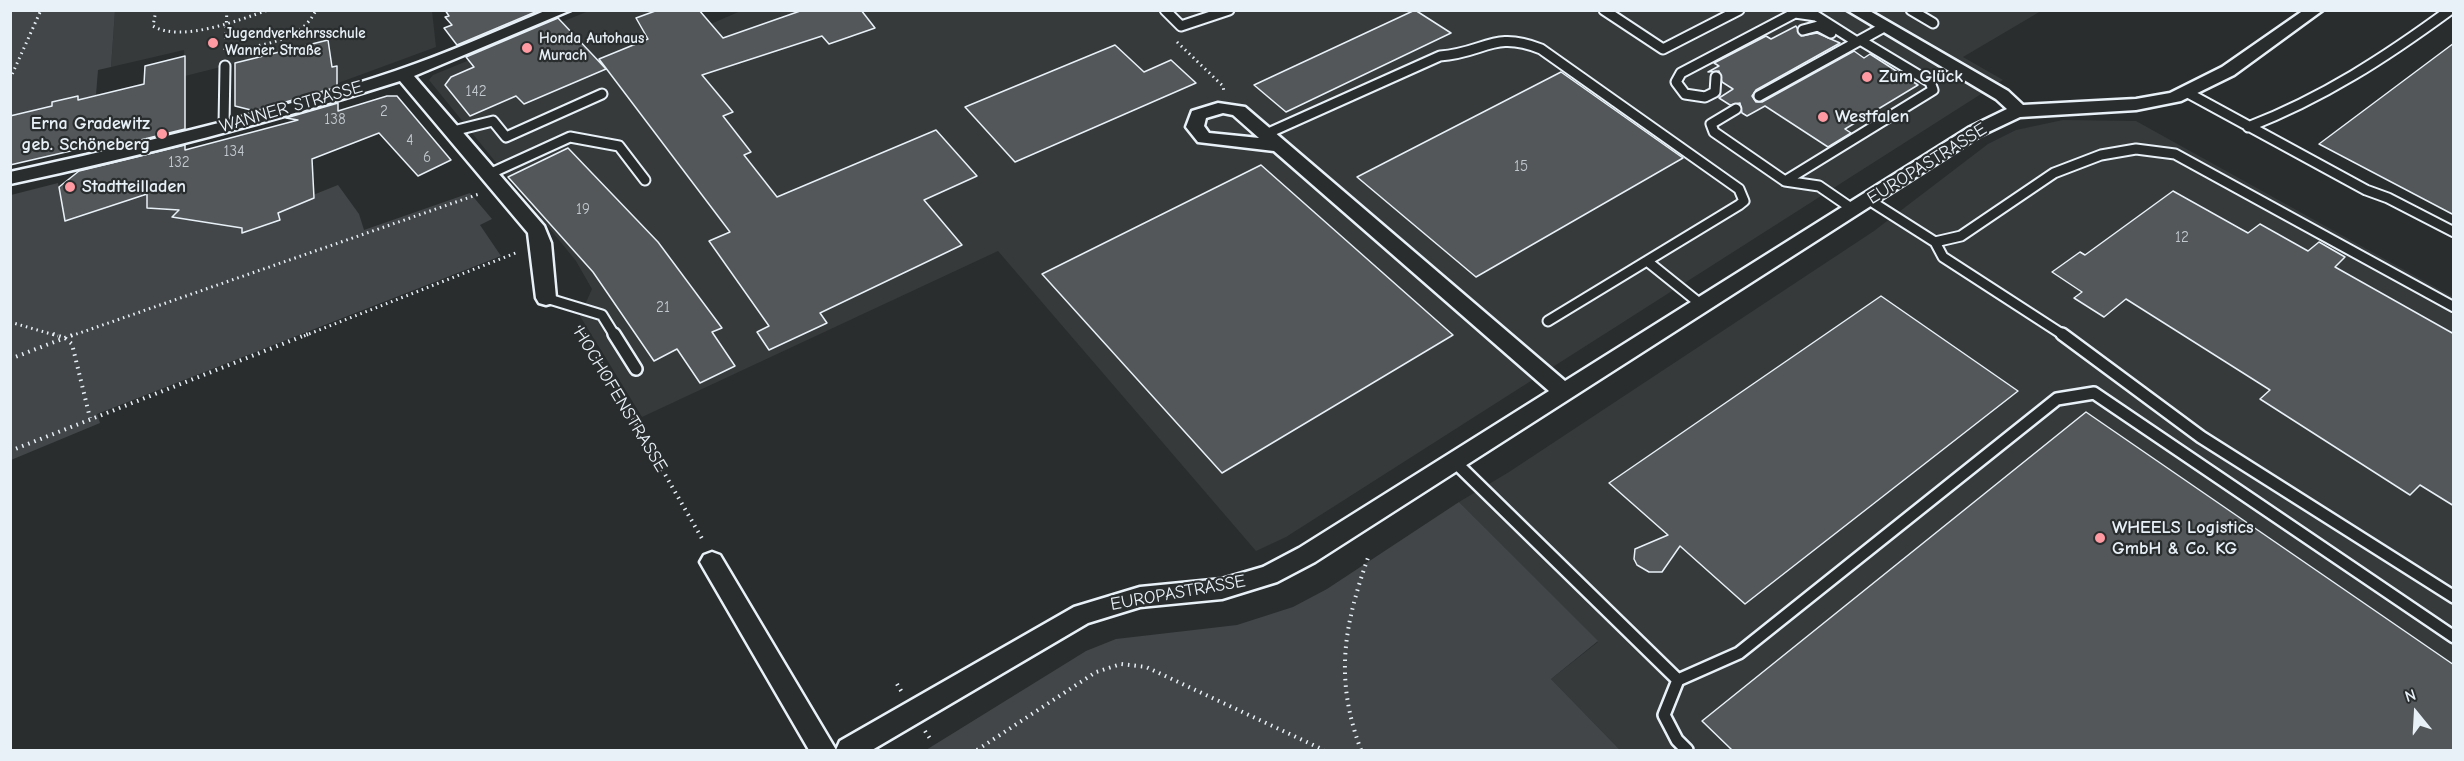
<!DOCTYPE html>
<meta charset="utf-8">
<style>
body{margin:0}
#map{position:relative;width:2464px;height:761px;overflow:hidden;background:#2a2d2e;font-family:"Comic Neue",sans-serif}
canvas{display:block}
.frame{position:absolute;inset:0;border:12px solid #e8f1f8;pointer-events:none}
.north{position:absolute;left:2386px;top:683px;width:60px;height:60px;-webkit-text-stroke:4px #2a2d2e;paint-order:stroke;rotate:342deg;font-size:16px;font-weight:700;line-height:24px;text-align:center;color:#e8f1f8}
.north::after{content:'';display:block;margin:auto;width:21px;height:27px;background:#e8f1f8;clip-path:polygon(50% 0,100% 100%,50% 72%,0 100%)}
</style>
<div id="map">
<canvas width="2464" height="761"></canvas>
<div class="frame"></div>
<div class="north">N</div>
</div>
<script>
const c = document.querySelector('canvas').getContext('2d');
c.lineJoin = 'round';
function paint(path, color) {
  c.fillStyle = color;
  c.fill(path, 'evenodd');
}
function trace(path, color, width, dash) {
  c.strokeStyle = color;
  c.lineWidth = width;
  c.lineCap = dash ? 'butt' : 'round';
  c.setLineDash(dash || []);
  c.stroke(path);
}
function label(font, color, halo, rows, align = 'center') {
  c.font = font + ' "Comic Neue",sans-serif';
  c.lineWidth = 4.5;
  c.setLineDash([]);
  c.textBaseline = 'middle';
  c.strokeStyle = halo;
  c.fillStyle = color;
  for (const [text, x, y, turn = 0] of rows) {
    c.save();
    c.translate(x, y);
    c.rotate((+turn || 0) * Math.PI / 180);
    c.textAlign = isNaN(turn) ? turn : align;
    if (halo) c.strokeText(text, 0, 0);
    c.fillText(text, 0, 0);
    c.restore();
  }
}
paint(new Path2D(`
 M591,10L648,11L667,43L743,10L2041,11L1963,57L2003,80L1286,537L1256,551L998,251L642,417L580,316L592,289L576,261L429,80L433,75Z
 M115,11H432L436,47L330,86L328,40L185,76L184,50L111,67Z
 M2063,120L2136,121L2453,297V750H1620L1551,679L1598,642L1459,502L1509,472L1874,231L1988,144L2016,130Z`), '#363a3b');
paint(new Path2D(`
 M10,11H115L111,67L98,70L96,95L78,100V96L52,102V106L11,116Z
 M58,183L66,221L148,193L147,208L263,215L338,185L359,214L364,230L470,193L492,219L480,225L501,256L97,414L100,423L11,460V195Z
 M1459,502L1598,641L1551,679L1620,750H926L1086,651L1116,639L1237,625L1293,607L1327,589Z`), '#424648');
const building = new Path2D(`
 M445,10H540L457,45L444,28L452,25L445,17L449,16Z
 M658,10H699L723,38L803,10H861L875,28L829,44L822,36L702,75L733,112L723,116L751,152L744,155L777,197L936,130L977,176L924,200L962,245L820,313L827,323L769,350L757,332L769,326L709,241L730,232L599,59L648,39L636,18Z
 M1415,10L1451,33L1286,112L1254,85Z
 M558,18L606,69L524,104L516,96L470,116L445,85L451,77L474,67L466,57Z
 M1796,26L1801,36L1817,33L1840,43L1756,90L1752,96L1756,102H1762L1854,51L1864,58L1870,54L1918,85L1845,129L1851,133L1828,147L1765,106L1747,116L1742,113L1740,103L1730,105L1719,98L1733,89L1722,82L1719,71L1708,72L1719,66L1714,63L1766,36L1771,39Z
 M328,40L332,67L337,66V87L255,111L235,106V63Z
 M2454,43V215L2319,144Z
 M1115,45L1144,72L1171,60L1196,83L1015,162L965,107Z
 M185,56V129L108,148L118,140L10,165V116L52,106V102L78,96V100L144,84L145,66Z
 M1561,72L1683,158L1476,277L1357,177Z
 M387,96H397L451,160L418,176L379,133L312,159L314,198L278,213L280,220L242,233V228L172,217L179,210L147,208V194L65,221L59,187L79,171L185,145V150L298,120L286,118L338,103V111Z
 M568,148L658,242L722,328L712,332L735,366L700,383L677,349L654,361L593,272L508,177Z
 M1261,165L1453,335L1222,473L1042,274Z
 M2173,191L2248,233L2260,224L2308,251L2319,242L2345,257L2335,267L2454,334V506L2420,485L2410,495L2260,399L2270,390L2126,299L2104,317L2074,298L2082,292L2052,272L2080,252L2085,255Z
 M1881,296L2018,391L1745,604L1680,546L1662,572H1649L1637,565L1634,559L1635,549L1668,535L1609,483Z
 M2086,412L2454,665V750H1732L1702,721Z`);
paint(building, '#535759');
trace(building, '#e8f1f8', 1.5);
const serviceFar1 = new Path2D(`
 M1165,10L1181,26L1229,10
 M1604,10L1663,49L1739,10
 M1911,10L1933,23
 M1803,30L1818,26L1831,33
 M1716,77L1715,92L1705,97L1685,94L1676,82L1681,73L1795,13L1816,16L1857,42
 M2188,93L2366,190L2388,198L2454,232
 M1759,96L1884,27
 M1736,109L1711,124L1714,132L1785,181L1819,186L1854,210
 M224,125L225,66
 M2248,127C2323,98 2386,57 2450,10
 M453,131L493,121L506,137L602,94
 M1266,134L1440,56C1485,53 1493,30 1541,49L1739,189L1744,201L1739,205L1548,321
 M489,174L570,137L619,146L645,180
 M1785,181L1933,90L1930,82L1860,40
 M1869,200L1935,242L1943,257L2065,336
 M1935,242L1961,236L2054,173L2101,155L2136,149L2175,154L2454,307
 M1647,261L1703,306
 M546,298L602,315L615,336`);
const service = new Path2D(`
 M614,334L636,369
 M2062,334L2201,437L2454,597
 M1456,463L1678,680
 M1687,750L1677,740L1664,715L1678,680L1739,653L2057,399L2094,393L2454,637`);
const minor = new Path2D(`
 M547,10H571L414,76L544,226L551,243L556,298L553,303L546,305L539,303L536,298L528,233L400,81C272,122 141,156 10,184V172C139,144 270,113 395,71C446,54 497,31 547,10Z
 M1847,10H1868L2008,91L2023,105L2136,99L2170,93L2222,67L2304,10H2323L2234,75L2181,101L2136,110L2020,117L1980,136L1315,562L1277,582L1222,599L1140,607L1088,623L872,750H836L840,741L1074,607L1140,587L1222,579L1263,567L1299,548L1549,391L1274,151L1198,142L1186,127L1192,111L1218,103L1245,107L1565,381L1968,128L2007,109L1996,99ZM1223,113L1233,115L1259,138L1209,133L1204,126L1206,118Z
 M712,552L720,555L836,750H809L704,569L700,562L704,555Z`);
trace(serviceFar1, '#e8f1f8', 13);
trace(service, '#e8f1f8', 16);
trace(minor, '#e8f1f8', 5);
trace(new Path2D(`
 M156,10L153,26C181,43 239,20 268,10
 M1177,42L1223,86L1224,92
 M225,50L227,10
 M232,51C263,44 301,42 316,10
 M10,79L41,10
 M10,322L58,336
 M579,326L585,336
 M71,336L479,194
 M304,336L518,252`), '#e8f1f8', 3, [1.5, 4]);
trace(new Path2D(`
 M53,334L65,338L72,344L90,418
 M584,334L704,542
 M10,359L75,334
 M10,451L308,334
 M897,684L903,694
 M925,731L931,740
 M977,750L1096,672L1121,664L1146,667L1324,750
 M1361,750C1334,678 1344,625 1369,555`), '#e8f1f8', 4, [1.5, 5]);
trace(serviceFar1, '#2a2d2e', 9);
trace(service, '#2a2d2e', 11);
paint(minor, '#2a2d2e');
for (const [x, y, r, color] of [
 [213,43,6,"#ff9aa2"],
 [527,48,6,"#ff9aa2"],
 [1867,77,6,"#ff9aa2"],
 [1823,117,6,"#ff9aa2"],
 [162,134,6,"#ff9aa2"],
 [70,187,6,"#ff9aa2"],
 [2100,538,6,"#ff9aa2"]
]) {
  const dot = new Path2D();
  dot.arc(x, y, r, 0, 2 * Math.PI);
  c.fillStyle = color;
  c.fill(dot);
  trace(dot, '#2a2d2e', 2);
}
label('bold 15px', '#e8f1f8', '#2a2d2e', [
 ["Jugendverkehrsschule",225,34],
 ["Wanner Straße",225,51],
 ["Honda Autohaus",539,39],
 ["Murach",539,56]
], 'left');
label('15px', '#c3cad0', null, [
 ["142",476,92],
 ["2",384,112],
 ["138",335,120],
 ["4",410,141],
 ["134",234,152],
 ["6",427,158],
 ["132",179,163],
 ["15",1521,167],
 ["19",583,210],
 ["12",2182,238],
 ["21",663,308]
]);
label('bold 18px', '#e8f1f8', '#2a2d2e', [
 ["Zum Glück",1879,77],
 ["Westfalen",1835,117],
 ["Erna Gradewitz",150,124,"right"],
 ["geb. Schöneberg",150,145,"right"],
 ["Stadtteilladen",82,187],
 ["WHEELS Logistics",2112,528],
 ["GmbH & Co. KG",2112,549]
], 'left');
label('18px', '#e8f1f8', '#2a2d2e', [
 ["WANNER STRASSE",291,107,-16],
 ["EUROPASTRASSE",1927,164,-32],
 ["HOCHOFENSTRASSE",620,400,59],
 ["EUROPASTRASSE",1178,593,-10]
]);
</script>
